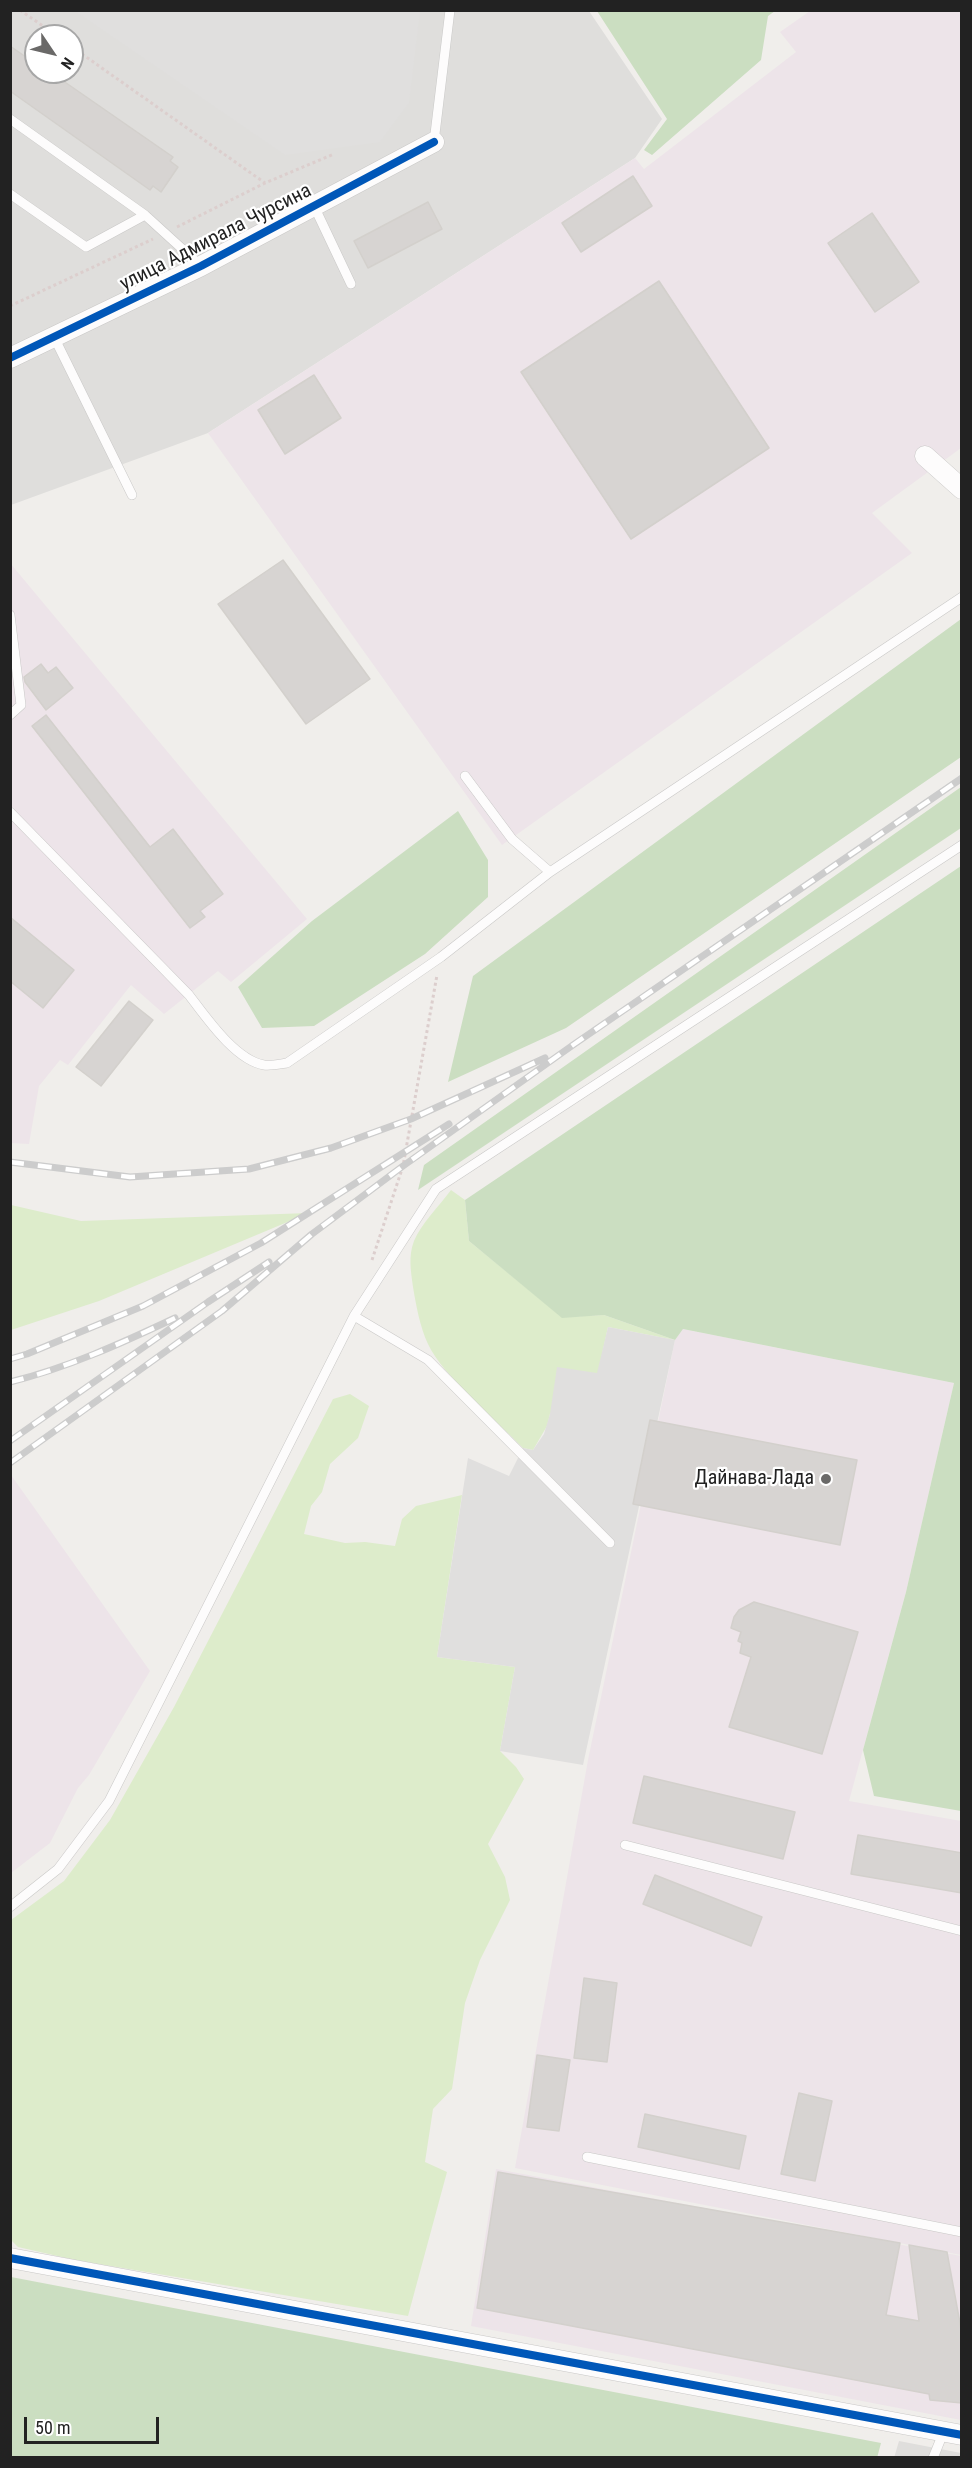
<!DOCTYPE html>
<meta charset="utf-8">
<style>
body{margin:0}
#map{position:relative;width:972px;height:2468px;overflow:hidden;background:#f0eeeb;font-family:"Roboto Condensed",sans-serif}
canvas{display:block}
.frame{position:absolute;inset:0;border:12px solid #222;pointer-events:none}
.north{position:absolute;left:24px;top:24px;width:60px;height:60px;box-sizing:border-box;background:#fff;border:2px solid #a7a7a7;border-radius:50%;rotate:125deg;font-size:16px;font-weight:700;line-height:24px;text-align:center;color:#222}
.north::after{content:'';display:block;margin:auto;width:21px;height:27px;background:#6a6968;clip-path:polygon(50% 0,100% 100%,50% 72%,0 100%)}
.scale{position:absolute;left:24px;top:2417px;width:135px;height:27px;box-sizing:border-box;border:3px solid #222;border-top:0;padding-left:8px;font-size:18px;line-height:21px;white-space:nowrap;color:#222;-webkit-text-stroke:4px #fff;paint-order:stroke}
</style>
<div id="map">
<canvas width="972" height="2468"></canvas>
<div class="frame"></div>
<div class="north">N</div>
<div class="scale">50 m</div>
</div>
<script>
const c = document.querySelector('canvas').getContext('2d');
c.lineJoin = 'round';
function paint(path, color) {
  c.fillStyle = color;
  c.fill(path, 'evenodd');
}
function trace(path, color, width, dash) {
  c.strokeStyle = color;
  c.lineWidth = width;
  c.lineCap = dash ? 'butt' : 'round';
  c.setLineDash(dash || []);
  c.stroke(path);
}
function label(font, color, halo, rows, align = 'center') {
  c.font = font + ' "Roboto Condensed",sans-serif';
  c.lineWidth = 4.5;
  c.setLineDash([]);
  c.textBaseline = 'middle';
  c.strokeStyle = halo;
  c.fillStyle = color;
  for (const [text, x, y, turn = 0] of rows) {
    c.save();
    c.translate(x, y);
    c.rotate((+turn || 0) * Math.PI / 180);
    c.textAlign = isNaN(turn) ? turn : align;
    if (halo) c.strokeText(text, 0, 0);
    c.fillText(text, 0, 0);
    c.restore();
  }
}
paint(new Path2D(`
 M10,11H589L662,119L635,158L208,433L11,505ZM36,36H72V72H36Z
 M899,2441L961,2453V2457L894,2458Z`), '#dfdedc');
paint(new Path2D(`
 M810,11H961V448L872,513L912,553L502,845L208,433L635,158L644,169L796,52L780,32Z
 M10,563L307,919L231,982L218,971L164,1014L131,985L68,1065L60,1060L39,1086L29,1144L10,1143Z
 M683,1329L954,1383L906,1592L849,1801L961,1821V2255L515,2168L588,1760L675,1340Z
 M11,1475L150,1671L89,1775L78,1788L50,1843L11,1873Z
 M496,2169L961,2256V2420L471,2326Z`), '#ede4e9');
paint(new Path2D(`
 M451,1190L465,1200L469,1241L562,1317L604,1315L675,1340L608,1327L598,1373L550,1414L547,1426L533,1450L523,1448C498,1422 442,1375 428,1344C420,1327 416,1305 413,1287C411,1272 408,1256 414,1241C421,1224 440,1205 451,1190Z
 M11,1205L81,1221L309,1213L99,1301L11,1330Z
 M350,1394L369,1406L358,1438L330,1464L322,1492L311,1506L304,1534L345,1543L365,1542L395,1546L402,1519L416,1506L462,1495L437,1657L515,1667L500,1751L516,1767L524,1779L488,1844L505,1877L510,1900L480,1960L465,2003L452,2089L433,2109L425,2162L447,2172L408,2316L75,2260L18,2247L11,2240V1920L64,1881L110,1820L174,1707L333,1399Z`), '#ddeccb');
paint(new Path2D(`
 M597,11H775L768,16L761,60L652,155L644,150L667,119Z
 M961,619V757L566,1028L448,1082L473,976Z
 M961,787V828L418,1190L424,1165Z
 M458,811L488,860V897L425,954L314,1026L262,1028L238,987L312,921Z
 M961,866V1811L874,1796L863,1750L906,1592L954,1383L683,1329L675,1340L604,1315L562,1318L469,1241L465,1200Z
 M11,2277L881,2443L877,2458L11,2457Z`), '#cbdec1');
paint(new Path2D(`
 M75,11H420L409,103L380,142L285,155Z
 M608,1327L675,1340L583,1765L500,1751L515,1667L437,1657L468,1458L509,1476L523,1448L533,1450L544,1434L550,1414L557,1367L597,1373Z`), '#e0dfde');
const building = new Path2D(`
 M10,46L36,64V72L55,83L59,78L173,157L170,161L178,167L161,192L153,186L150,190L10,91Z
 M633,176L652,206L581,252L562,223Z
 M428,202L442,229L368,268L354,241Z
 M872,213L919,282L875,312L828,243Z
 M659,281L769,448L631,539L521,372Z
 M314,375L341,418L285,454L258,410Z
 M283,560L370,679L306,724L218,604Z
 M41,664L48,673L56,667L73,688L46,710L25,682L24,677Z
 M46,715L150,847L173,829L223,894L200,911L205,917L190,928L32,726Z
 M10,917L74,970L43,1008L10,981Z
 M129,1001L153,1020L101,1086L76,1067Z
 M650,1420L857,1460L840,1545L633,1504Z
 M754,1602L858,1632L822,1754L729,1727L751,1657L740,1653L742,1643L738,1641L741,1632L731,1628L734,1617L739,1610Z
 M644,1776L795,1812L783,1859L633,1823Z
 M858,1835L962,1853V1893L851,1874Z
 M655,1875L762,1917L751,1946L643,1904Z
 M584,1978L617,1983L607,2062L574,2058Z
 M537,2055L570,2060L559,2131L527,2127Z
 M799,2093L832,2101L815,2181L781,2174Z
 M645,2114L746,2136L739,2169L638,2147Z
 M498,2172L900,2243L886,2315L919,2321L909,2245L947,2252L962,2334V2403L930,2400L929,2394L477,2308Z`);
paint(building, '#d7d4d2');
trace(building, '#d3d0cc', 1.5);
const service = new Path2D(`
 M10,119L145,215L201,266
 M434,142L450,10
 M10,194L86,247L145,215
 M314,206L351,284
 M54,337L132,495
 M10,615L21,705L10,715
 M465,776L512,839L550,872
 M10,812L189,995C206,1017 235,1060 264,1065C270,1066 280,1064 287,1063L441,957L550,872L962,597
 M354,1316L428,1360L610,1543
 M625,1845L962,1931
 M10,1907L58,1869L109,1801L354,1316L436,1189L962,845
 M587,2157L962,2232
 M933,2458L944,2431`);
const minor = new Path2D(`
 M10,358L201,266L434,142
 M925,456L962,489
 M10,2258L962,2435`);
trace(service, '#c9c8c7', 10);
trace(minor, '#c9c8c7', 21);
trace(new Path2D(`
 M20,10L57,36
 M72,47L265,183
 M177,227L265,183L334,154
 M10,306L153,239
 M372,1260L403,1166L437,975`), '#dccecd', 3, [3, 3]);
trace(service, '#fdfcfc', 9);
trace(minor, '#fdfcfc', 20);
const rail = new Path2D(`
 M10,1162L130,1177L249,1169L331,1148L411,1119L545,1058
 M10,1359L27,1354L143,1306L261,1243L449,1124
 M10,1382C67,1368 122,1343 175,1318
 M10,1441L208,1302L269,1262
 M10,1463L222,1311L312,1234L403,1166L573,1045L962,778`);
trace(rail, '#ccc', 7);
trace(rail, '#fff', 4.5, [14]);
trace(new Path2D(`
 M10,358L201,266L434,142
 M10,2258L962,2435`), '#0057b8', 8);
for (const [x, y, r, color] of [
 [826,1479,6,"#6a6968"]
]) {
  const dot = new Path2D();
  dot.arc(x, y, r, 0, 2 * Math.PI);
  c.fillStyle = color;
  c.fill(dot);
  trace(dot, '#fff', 2);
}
label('20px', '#222', '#fff', [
 ["улица Адмирала Чурсина",216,238,-27]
]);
label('20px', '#222', '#fff', [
 ["Дайнава-Лада",814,1479]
], 'right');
</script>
